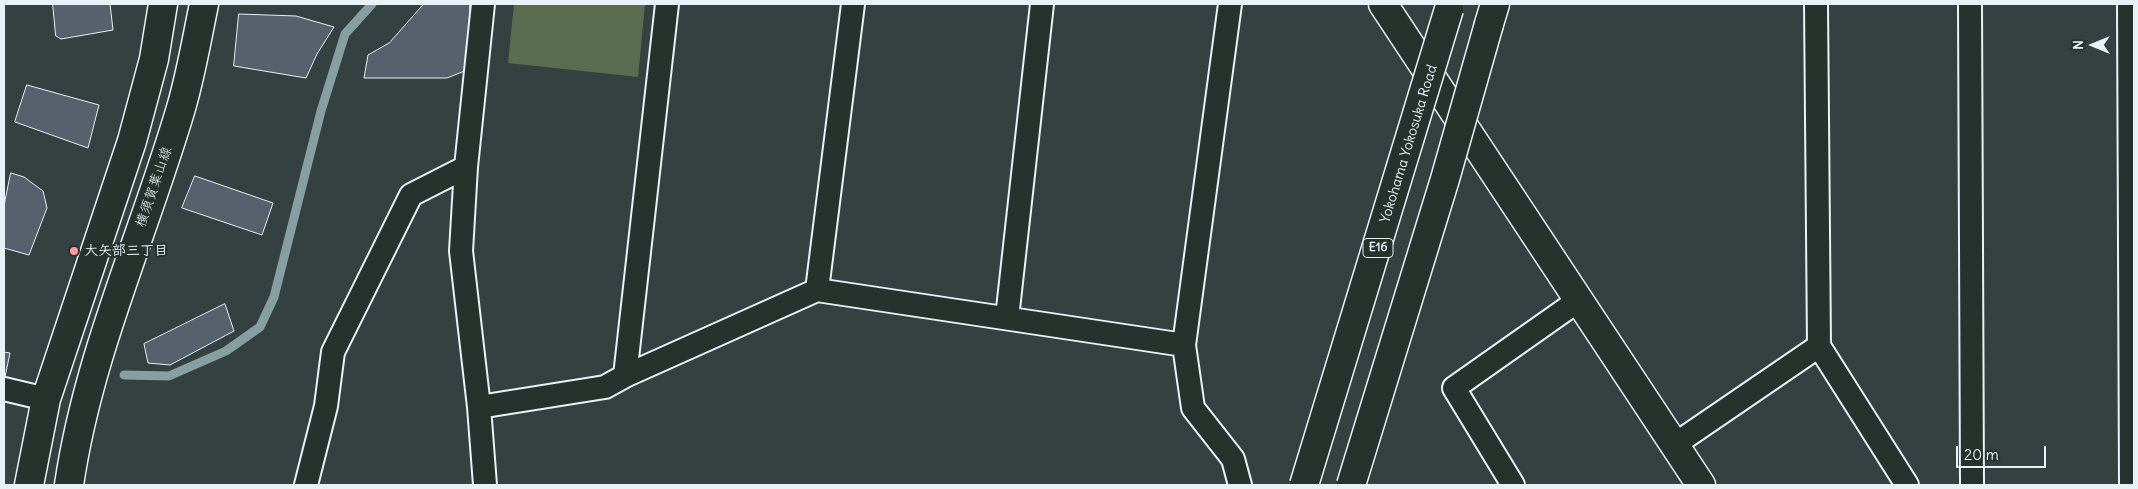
<!DOCTYPE html>
<meta charset="utf-8">
<style>
body{margin:0}
#map{position:relative;width:2138px;height:489px;overflow:hidden;background:#354040;font-family:Delius,sans-serif}
canvas{display:block}
.frame{position:absolute;inset:0;border:5px solid #e8f1f8;pointer-events:none}
.north{position:absolute;left:2068px;top:20px;width:50px;height:50px;-webkit-text-stroke:4px #26332d;paint-order:stroke;rotate:270deg;font-size:14px;font-weight:700;line-height:20px;text-align:center;color:#e8f1f8}
.north::after{content:'';display:block;margin:auto;width:18px;height:22px;background:#e8f1f8;clip-path:polygon(50% 0,100% 100%,50% 72%,0 100%)}
.scale{position:absolute;left:1956px;top:446px;width:90px;height:22px;box-sizing:border-box;border:2px solid #e8f1f8;border-top:0;padding-left:6px;font-size:15px;line-height:18px;white-space:nowrap;color:#e8f1f8;-webkit-text-stroke:4px #26332d;paint-order:stroke}
</style>
<div id="map">
<canvas width="2138" height="489"></canvas>
<div class="frame"></div>
<div class="north">N</div>
<div class="scale">20 m</div>
</div>
<script>
const c = document.querySelector('canvas').getContext('2d');
c.lineJoin = 'round';
function paint(path, color) {
  c.fillStyle = color;
  c.fill(path, 'evenodd');
}
function trace(path, color, width, dash) {
  c.strokeStyle = color;
  c.lineWidth = width;
  c.lineCap = dash ? 'butt' : 'round';
  c.setLineDash(dash || []);
  c.stroke(path);
}
function label(font, color, halo, rows, align = 'center') {
  c.font = font + ' Delius,"Klee One",sans-serif';
  c.lineWidth = 4;
  c.setLineDash([]);
  c.textBaseline = 'middle';
  c.strokeStyle = halo;
  c.fillStyle = color;
  for (const [text, x, y, turn = 0] of rows) {
    c.save();
    c.translate(x, y);
    c.rotate((+turn || 0) * Math.PI / 180);
    c.textAlign = isNaN(turn) ? turn : align;
    if (halo) c.strokeText(text, 0, 0);
    c.fillText(text, 0, 0);
    c.restore();
  }
}
paint(new Path2D(`
 M514,4H645L638,77L508,63Z`), '#5b6d50');
trace(new Path2D(`
 M124,375L169,376L226,351L260,327L274,297L321,111L345,34L372,4`), '#869fa2', 9);
const building = new Path2D(`
 M53,4H110L113,30L61,39L56,36Z
 M424,4H470L467,70L447,78H364L368,55L389,43Z
 M239,14L296,16L334,27L317,54L306,78L234,66Z
 M27,85L99,105L88,148L15,122Z
 M11,173L24,177L43,191L47,208L29,255L4,248V206Z
 M195,176L273,203L262,235L182,208Z
 M225,304L234,331L170,365L148,363L144,344Z
 M4,352L10,353L5,377L4,376Z`);
paint(building, '#57606d');
trace(building, '#e8f1f8', 1);
const minor = new Path2D(`
 M483,4L466,167L461,251L479,407L485,485
 M1230,4L1184,345L1193,408L1233,459L1240,485
 M1816,4L1819,346L1907,485
 M1970,4L1972,485
 M2129,4L2131,485
 M817,290L853,4
 M1007,318L1042,4
 M625,376L667,4
 M4,389L46,399
 M479,407L605,387L625,376L817,290L1184,345
 M1674,445L1819,346
 M306,485L326,406L333,352L411,195L466,167
 M1513,485L1454,388L1579,300`);
const tertiary = new Path2D(`
 M1383,4L1701,485`);
const primary = new Path2D(`
 M29,485L46,399L132,141L154,59L163,4
 M69,485C88,354 144,234 181,108C191,74 197,38 204,4`);
const motorway = new Path2D(`
 M1489,24L1495,4`);
trace(minor, '#e8f1f8', 26);
trace(tertiary, '#e8f1f8', 31);
trace(primary, '#e8f1f8', 31);
trace(motorway, '#e8f1f8', 31);
trace(minor, '#26332d', 22);
trace(tertiary, '#26332d', 28);
trace(primary, '#26332d', 28);
trace(motorway, '#26332d', 28);
const motorwayBridge = new Path2D(`
 M1304,485L1449,9
 M1351,485L1445,179L1489,24`);
trace(motorwayBridge, '#e8f1f8', 31, []);
trace(motorwayBridge, '#26332d', 28);
for (const [x, y, r, color] of [
 [74,251,5,"#ff9aa2"]
]) {
  const dot = new Path2D();
  dot.arc(x, y, r, 0, 2 * Math.PI);
  c.fillStyle = color;
  c.fill(dot);
  trace(dot, '#26332d', 2);
}
for (const [x, y, w] of [
 [1378,248,30]
]) {
  const box = new Path2D();
  box.roundRect(x - w / 2, y - 9.5, w, 19, 4);
  c.fillStyle = '#26332d';
  c.fill(box);
  trace(box, '#e8f1f8', 1);
}
label('bold 12px', '#e8f1f8', null, [
 ["E16",1378,248]
]);
label('14px', '#e8f1f8', '#26332d', [
 ["Yokohama Yokosuka Road",1409,144,-73],
 ["横須賀葉山線",154,187,-71]
]);
label('bold 14px', '#e8f1f8', '#26332d', [
 ["大矢部三丁目",84,251]
], 'left');
</script>
